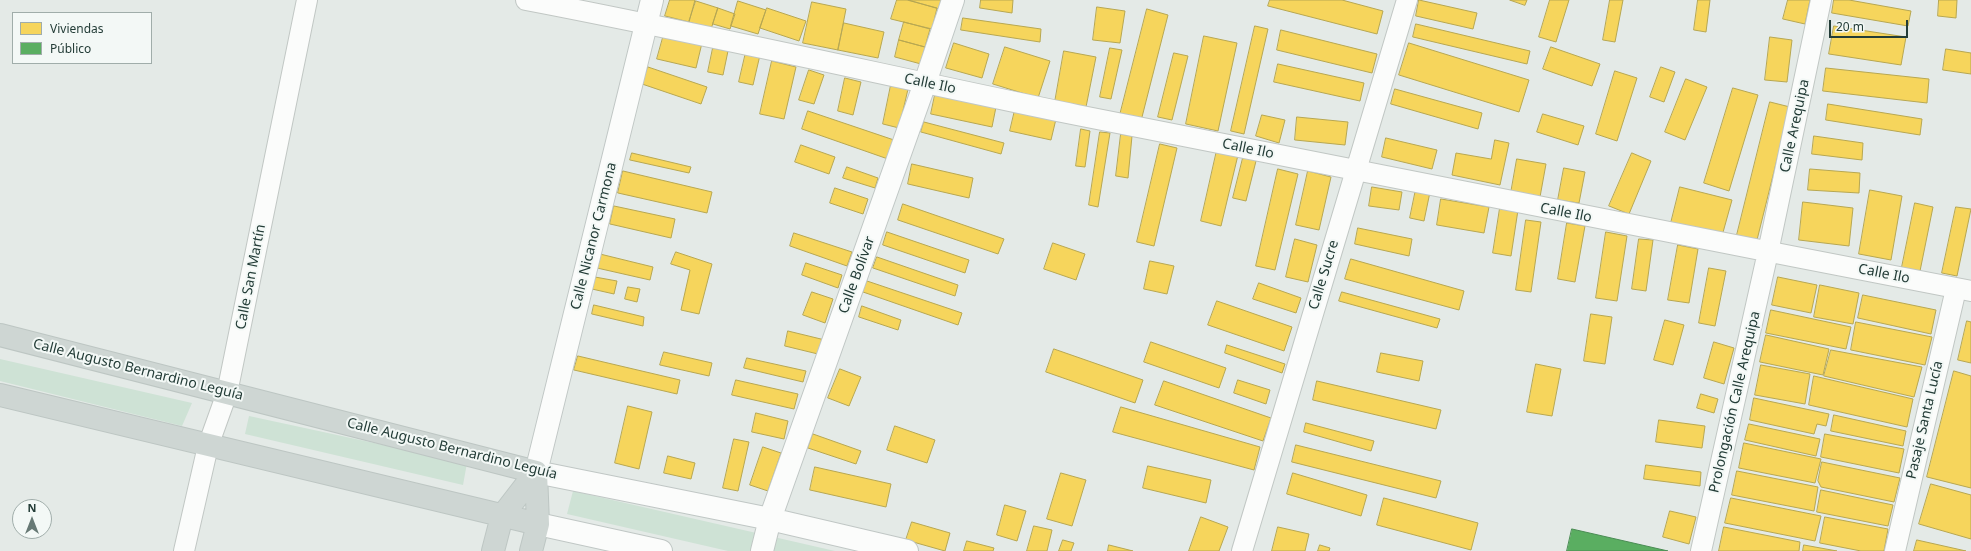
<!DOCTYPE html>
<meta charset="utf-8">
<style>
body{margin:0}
#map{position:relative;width:1971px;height:551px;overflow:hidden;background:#e4eae7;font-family:"Noto Sans",sans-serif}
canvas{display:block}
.legend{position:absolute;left:12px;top:12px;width:140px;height:52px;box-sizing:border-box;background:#f3f8f6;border:1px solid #a0adaa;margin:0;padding:5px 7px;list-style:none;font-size:12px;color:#233c37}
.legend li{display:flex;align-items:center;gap:8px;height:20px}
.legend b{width:20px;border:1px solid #a0adaa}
.north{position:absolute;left:12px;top:499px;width:40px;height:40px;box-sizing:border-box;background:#f3f8f6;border:1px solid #a0adaa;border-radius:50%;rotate:0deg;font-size:11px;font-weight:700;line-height:16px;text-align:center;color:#233c37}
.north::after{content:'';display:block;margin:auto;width:14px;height:18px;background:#677975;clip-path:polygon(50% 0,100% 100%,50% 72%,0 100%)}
.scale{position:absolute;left:1829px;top:20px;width:79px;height:18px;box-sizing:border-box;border:2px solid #233c37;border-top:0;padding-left:5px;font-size:12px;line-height:14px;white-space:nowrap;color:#233c37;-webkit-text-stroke:3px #f3f8f6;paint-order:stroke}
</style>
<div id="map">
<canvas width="1971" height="551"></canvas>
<ul class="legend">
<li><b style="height:11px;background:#f6d55c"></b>Viviendas</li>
<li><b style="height:11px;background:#5aae61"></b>Público</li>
</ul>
<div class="north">N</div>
<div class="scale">20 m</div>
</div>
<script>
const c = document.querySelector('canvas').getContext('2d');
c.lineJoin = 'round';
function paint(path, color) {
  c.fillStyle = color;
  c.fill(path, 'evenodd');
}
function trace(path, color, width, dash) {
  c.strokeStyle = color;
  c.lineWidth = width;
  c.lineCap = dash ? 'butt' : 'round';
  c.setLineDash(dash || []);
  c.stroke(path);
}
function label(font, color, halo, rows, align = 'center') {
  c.font = font + ' "Noto Sans",sans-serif';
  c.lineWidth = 4;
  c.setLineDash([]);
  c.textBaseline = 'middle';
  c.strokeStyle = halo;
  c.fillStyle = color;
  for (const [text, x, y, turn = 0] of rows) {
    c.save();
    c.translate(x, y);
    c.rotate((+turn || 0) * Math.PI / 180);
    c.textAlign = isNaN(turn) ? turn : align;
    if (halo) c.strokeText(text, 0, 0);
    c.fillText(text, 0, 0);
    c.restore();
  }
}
paint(new Path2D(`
 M0,359L192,403L182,426L0,381Z
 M249,416L467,463L463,485L245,434Z
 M573,491L835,551H728L567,514Z`), '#cee2d5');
const homes = new Path2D(`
 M670,0H695L689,22L665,16Z
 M897,0H907L937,8L932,29L891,19Z
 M909,0H946L944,10Z
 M981,0H1013L1012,13L980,8Z
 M1270,0H1342L1383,11L1377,34L1268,6Z
 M1419,0L1477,13L1473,29L1416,16Z
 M1510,0H1527L1525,5Z
 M1550,0H1569L1556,42L1539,37Z
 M1610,0H1623L1615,42L1603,40Z
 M1698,0H1710L1706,32L1694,30Z
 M1788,0H1810L1805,24L1783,19Z
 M1834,0H1849L1911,11L1908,26L1832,13Z
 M1939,0H1957L1956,18L1938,16Z
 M696,1L718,8L711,29L689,22Z
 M738,1L766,10L758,34L731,26Z
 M812,2L846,9L838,50L803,43Z
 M1097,7L1125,11L1120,43L1093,40Z
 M718,8L735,14L730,29L713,24Z
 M767,8L806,21L799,41L760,28Z
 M1147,9L1168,15L1141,121L1120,115Z
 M963,18L1041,29L1040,42L961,30Z
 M904,22L930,29L925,47L899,40Z
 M844,23L884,32L878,58L838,50Z
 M1416,24L1530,51L1527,64L1413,37Z
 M1255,26L1268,29L1244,134L1231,131Z
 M1834,26L1906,37L1901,65L1829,54Z
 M1281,30L1377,54L1372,73L1277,50Z
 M664,34L702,43L696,68L657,59Z
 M1204,36L1237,43L1218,131L1186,124Z
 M1770,37L1792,40L1787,82L1765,80Z
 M899,40L925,47L921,64L895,57Z
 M954,43L989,54L982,78L946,68Z
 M1409,43L1529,80L1519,112L1399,75Z
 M1005,47L1050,61L1038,98L993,84Z
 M1551,47L1600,64L1592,86L1543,69Z
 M713,48L728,51L723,75L708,72Z
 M1110,48L1122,50L1111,99L1100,97Z
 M1946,49L1971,53V74L1943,70Z
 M1064,51L1096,57L1086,107L1055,102Z
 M746,52L760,55L753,85L739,82Z
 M1174,53L1188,56L1172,120L1158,117Z
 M772,61L796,67L784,119L760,114Z
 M1278,64L1364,83L1360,101L1274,82Z
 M648,67L707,87L701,104L642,84Z
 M1661,67L1675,72L1664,102L1650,97Z
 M1826,68L1929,79L1927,103L1823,91Z
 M809,70L824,75L814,104L799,100Z
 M1615,71L1637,78L1617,141L1596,134Z
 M845,78L861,82L853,115L838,111Z
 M1686,79L1707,87L1685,140L1665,132Z
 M891,85L908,89L899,128L883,124Z
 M1733,88L1758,95L1729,191L1704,183Z
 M1395,89L1482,113L1478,129L1391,104Z
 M935,95L996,107L992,127L931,114Z
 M1770,102L1790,107L1756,244L1736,239Z
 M1828,104L1922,119L1920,135L1826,120Z
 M1015,110L1056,119L1051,140L1010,131Z
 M808,111L894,140L888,159L802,129Z
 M1543,114L1584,126L1578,145L1537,132Z
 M1262,115L1285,120L1279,143L1256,136Z
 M1297,117L1348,122L1345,145L1295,140Z
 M924,122L1004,143L1001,154L921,132Z
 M1081,129L1090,131L1085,167L1076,166Z
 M1100,132L1110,133L1098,207L1089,205Z
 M1121,134L1132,136L1128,178L1116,176Z
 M1814,136L1863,143L1862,160L1812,154Z
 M1386,138L1437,150L1432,169L1382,157Z
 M1495,140L1509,143L1500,185L1452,175L1456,153L1491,159Z
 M1160,144L1177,148L1154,246L1137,242Z
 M801,145L835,157L829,174L795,162Z
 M1217,150L1238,155L1221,226L1201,221Z
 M632,153L691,167L689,173L630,160Z
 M1632,153L1651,161L1629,214L1609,206Z
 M1244,154L1257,157L1246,201L1233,198Z
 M1517,159L1546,164L1540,197L1511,193Z
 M912,164L973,178L969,198L908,184Z
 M847,167L878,178L875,188L843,178Z
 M1564,168L1585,172L1579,203L1558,200Z
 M1278,169L1298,174L1275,270L1256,266Z
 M1810,169L1860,173L1859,193L1808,190Z
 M623,171L712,192L707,213L618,193Z
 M1308,171L1331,177L1319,230L1296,225Z
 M1372,187L1402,192L1399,210L1369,206Z
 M1680,187L1732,200L1722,236L1671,223Z
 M835,188L868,199L863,214L830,203Z
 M1416,189L1430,192L1424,221L1410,218Z
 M1870,190L1902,196L1891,260L1859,254Z
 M1441,199L1489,207L1484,233L1437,225Z
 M1803,202L1853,208L1849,246L1799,240Z
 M1915,203L1933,207L1919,276L1901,272Z
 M903,204L1004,239L998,254L898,220Z
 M614,206L675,219L671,238L610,224Z
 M1956,207L1971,209L1957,276L1942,273Z
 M1500,208L1518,210L1511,256L1493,253Z
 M1526,220L1541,222L1531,292L1516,290Z
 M1567,223L1585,226L1575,282L1558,279Z
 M1358,228L1412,239L1409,256L1355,244Z
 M887,232L969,260L965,273L883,245Z
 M1606,232L1627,236L1617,301L1596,298Z
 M794,233L852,252L847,266L790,246Z
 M1295,239L1317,245L1308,282L1286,277Z
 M1639,239L1653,240L1646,291L1632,289Z
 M1053,243L1085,254L1076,280L1044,269Z
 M1678,245L1698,249L1689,303L1668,300Z
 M676,252L712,264L699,314L681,310L690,270L671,264Z
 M600,254L653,267L650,280L597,268Z
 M877,257L958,285L955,296L873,268Z
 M1351,259L1464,291L1459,310L1345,279Z
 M1150,261L1174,266L1167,294L1144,289Z
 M806,263L842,275L838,288L802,275Z
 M1709,268L1726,271L1715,326L1699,323Z
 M595,277L617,281L614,294L592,289Z
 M1778,277L1817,285L1811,313L1772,305Z
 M867,281L962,313L958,325L863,292Z
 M1259,283L1301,298L1296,313L1253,299Z
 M1820,285L1859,293L1853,324L1814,317Z
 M628,287L640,289L637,302L625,299Z
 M812,292L833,299L825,323L803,315Z
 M1342,292L1440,319L1437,328L1339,301Z
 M1863,295L1936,310L1931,334L1858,318Z
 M1217,301L1292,327L1284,351L1208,325Z
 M594,305L644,317L643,326L592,314Z
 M862,306L901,320L898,330L859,317Z
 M1771,310L1851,327L1846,349L1766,333Z
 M1591,314L1612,317L1605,364L1584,361Z
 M1665,320L1684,325L1673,365L1654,360Z
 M1967,321L1971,322V363L1958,360Z
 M1856,322L1932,337L1925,365L1851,350Z
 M788,331L825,340L822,355L785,346Z
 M1766,335L1829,349L1823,375L1760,362Z
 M1151,342L1226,368L1219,388L1144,362Z
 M1714,342L1734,348L1724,384L1704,378Z
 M1227,345L1285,364L1282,373L1225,353Z
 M1054,349L1143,380L1135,403L1046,372Z
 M1831,350L1922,367L1914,397L1824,376Z
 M664,352L712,363L709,376L660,365Z
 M1381,353L1423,361L1419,381L1377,372Z
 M578,356L680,380L677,394L574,370Z
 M747,358L806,371L803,382L744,368Z
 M1536,364L1561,369L1552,416L1527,412Z
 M1761,365L1810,374L1805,404L1755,395Z
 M840,369L861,377L849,406L828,398Z
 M1954,371L1971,376V488L1927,477Z
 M1814,376L1913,399L1907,427L1809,405Z
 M736,380L798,394L794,409L732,395Z
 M1238,380L1270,390L1266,404L1234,393Z
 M1164,381L1271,418L1263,441L1155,405Z
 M1317,381L1441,410L1436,429L1313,400Z
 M1701,394L1718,399L1714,413L1697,408Z
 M1754,398L1829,414L1826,426L1817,424L1814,434L1750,420Z
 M628,406L652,412L639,469L615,463Z
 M1121,407L1260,447L1254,470L1113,432Z
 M756,413L788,421L784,439L752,432Z
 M1834,415L1906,431L1903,446L1831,431Z
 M1659,420L1705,426L1702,448L1656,442Z
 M1306,423L1374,441L1371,451L1304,432Z
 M1749,424L1820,439L1816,456L1745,440Z
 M895,426L935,440L927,463L887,450Z
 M813,434L861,451L856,464L808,448Z
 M1825,434L1904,449L1899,473L1821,457Z
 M734,439L749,442L738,491L723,488Z
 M1744,443L1821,459L1815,483L1739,468Z
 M1296,445L1441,481L1436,498L1292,462Z
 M763,447L781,453L768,491L750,485Z
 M668,456L695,463L691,479L664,473Z
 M1822,462L1900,478L1894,502L1821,487L1818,481Z
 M1646,465L1701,472L1700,486L1644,479Z
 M1148,466L1211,480L1206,503L1143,488Z
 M815,467L891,484L886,507L810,490Z
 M1737,471L1818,487L1814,511L1732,495Z
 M1061,473L1086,480L1072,526L1047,519Z
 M1293,473L1367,495L1361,516L1287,494Z
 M1931,484L1971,495V539L1919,524Z
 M1821,490L1893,505L1888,526L1817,512Z
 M1384,498L1478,523L1471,550L1377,525Z
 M1731,498L1821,516L1815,541L1725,523Z
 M1005,505L1026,511L1017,541L997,535Z
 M1670,511L1696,517L1689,544L1663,537Z
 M1201,517L1228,527L1219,551H1189Z
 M1825,517L1888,529L1884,551H1861L1820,543Z
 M912,522L950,533L945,551L906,540Z
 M1034,526L1052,530L1047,551H1027Z
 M1278,527L1309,534L1305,551H1272Z
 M1724,527L1800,542L1799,551H1719Z
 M1063,540L1074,543L1071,551H1059Z
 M1917,540L1966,551H1914Z
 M967,541L994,548L993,551H964Z
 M1109,545L1133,551H1108Z
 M1320,545L1330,548L1329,551H1318Z
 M1804,545L1837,551H1803Z`);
paint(homes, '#f6d55c');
trace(homes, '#b7a751', 1);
const public = new Path2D(`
 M1572,529L1668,551H1567Z`);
paint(public, '#5aae61');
trace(public, '#4a8c54', 1);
const street = new Path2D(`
 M526,0C710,35 893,77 1077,115C1375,176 1673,233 1971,291
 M184,551L208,446L227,393L307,0
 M1242,551L1407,0
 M1701,551L1768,252L1821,0
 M1895,551L1956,289`);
const secondary = new Path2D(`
 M652,0L536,472L770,519L907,551
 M538,524L661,551
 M762,551L770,519L925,83L953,0`);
const primary = new Path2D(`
 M0,335L536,472
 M0,395L538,524
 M493,551L502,516L536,472
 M531,551L538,524L536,472`);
trace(street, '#c1c7c4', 22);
trace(secondary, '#c0c7c5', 24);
trace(primary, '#bdc6c3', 24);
trace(street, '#fbfcfb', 20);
trace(secondary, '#fbfcfb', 22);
trace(primary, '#ced6d3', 22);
label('14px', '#233c37', '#f3f8f6', [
 ["Calle Ilo",930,84,12],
 ["Calle Arequipa",1795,126,-78],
 ["Calle Ilo",1248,149,12],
 ["Calle Ilo",1566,213,11],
 ["Calle Nicanor Carmona",594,236,-76],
 ["Calle Ilo",1884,274,11],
 ["Calle Bolívar",857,275,-70],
 ["Calle Sucre",1324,275,-73],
 ["Calle San Martín",251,277,-79],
 ["Calle Augusto Bernardino Leguía",138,370,14],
 ["Prolongación Calle Arequipa",1735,402,-77],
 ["Pasaje Santa Lucía",1925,420,-77],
 ["Calle Augusto Bernardino Leguía",452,449,14]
]);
</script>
